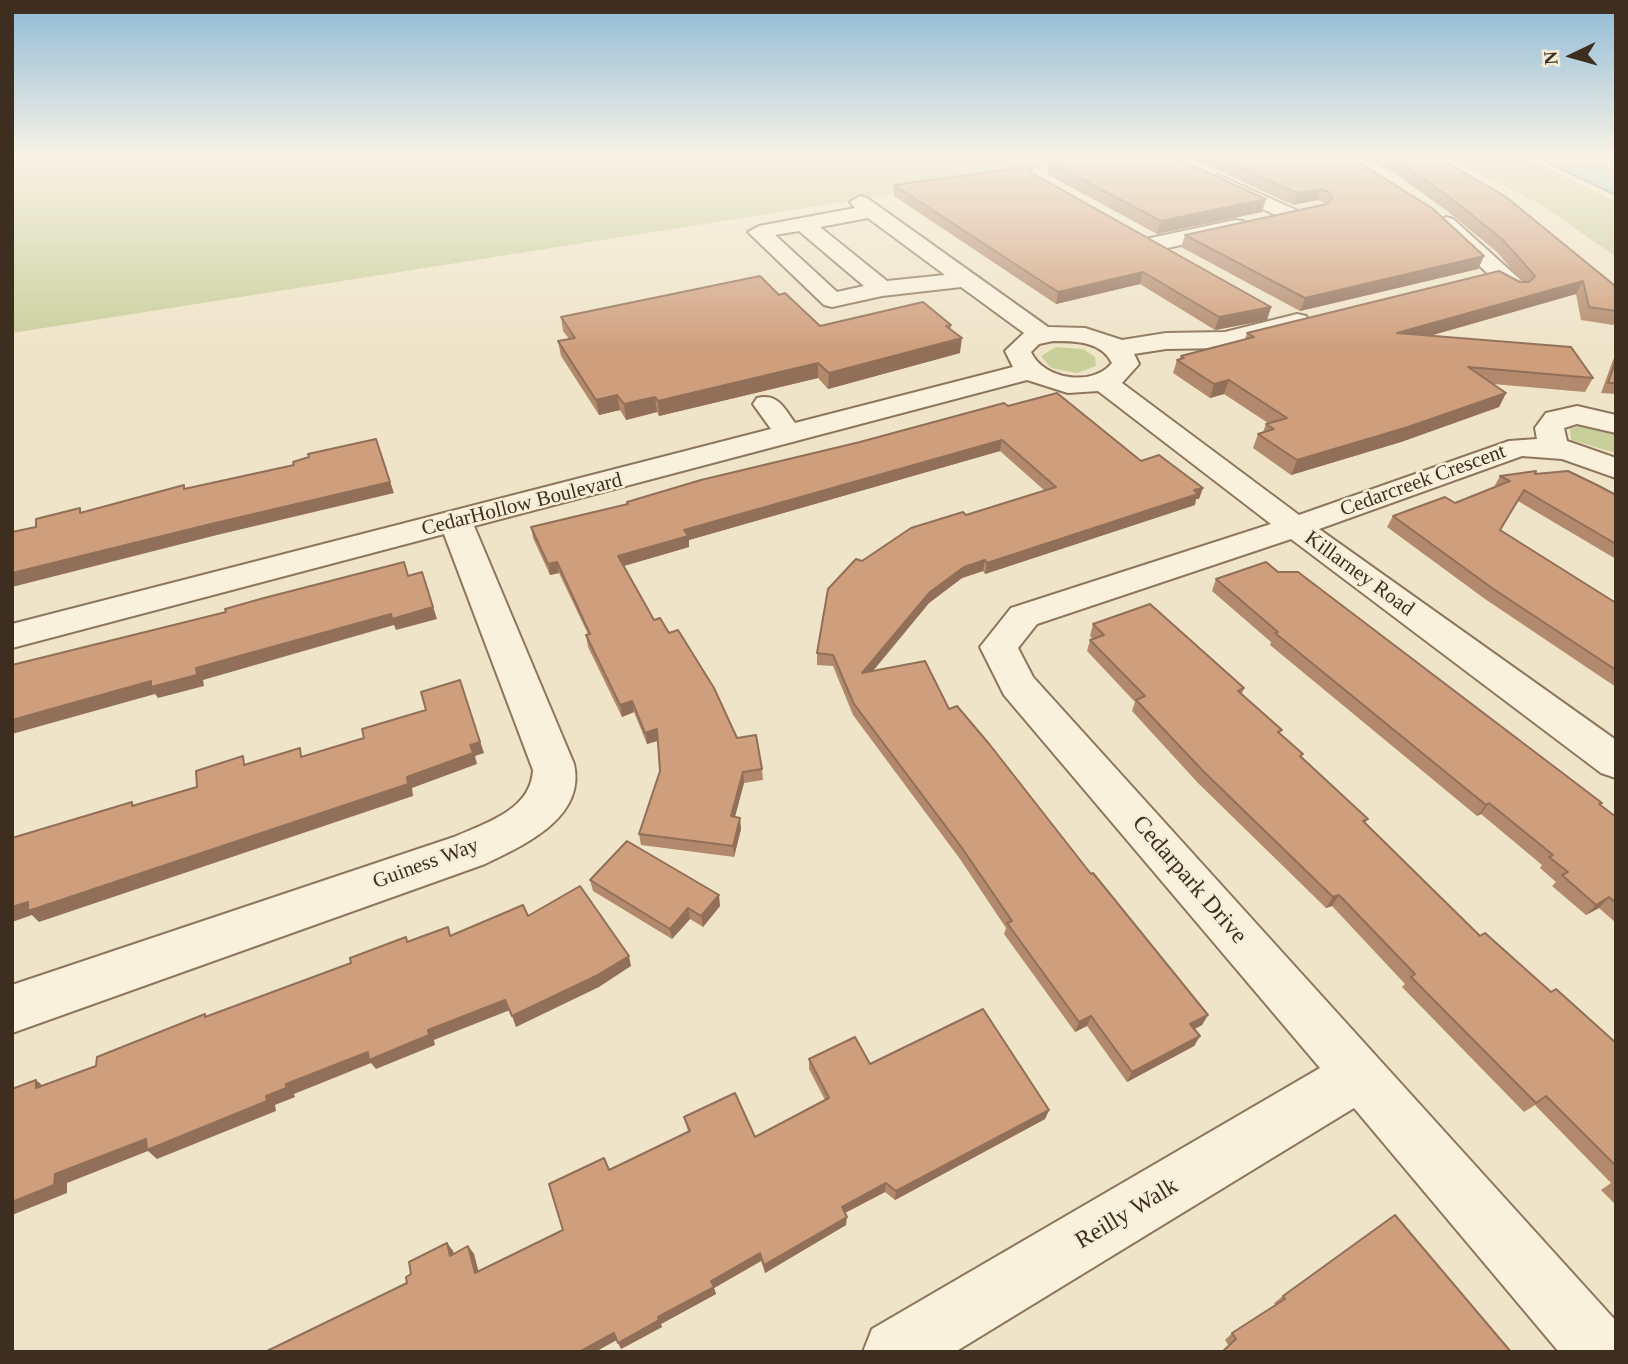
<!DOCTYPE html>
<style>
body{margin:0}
#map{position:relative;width:1628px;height:1364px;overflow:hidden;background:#f0e4c8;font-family:"Times New Roman",serif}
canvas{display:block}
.frame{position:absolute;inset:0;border:14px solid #3d2e20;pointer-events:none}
.north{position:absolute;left:1537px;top:21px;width:70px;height:70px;-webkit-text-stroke:5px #f7eed8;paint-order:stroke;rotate:265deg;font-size:19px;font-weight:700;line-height:28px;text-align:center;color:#3d2e20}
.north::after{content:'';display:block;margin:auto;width:24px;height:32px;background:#3d2e20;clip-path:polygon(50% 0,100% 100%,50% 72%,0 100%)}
</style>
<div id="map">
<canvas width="1628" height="1364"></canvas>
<div class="frame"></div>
<div class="north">N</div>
</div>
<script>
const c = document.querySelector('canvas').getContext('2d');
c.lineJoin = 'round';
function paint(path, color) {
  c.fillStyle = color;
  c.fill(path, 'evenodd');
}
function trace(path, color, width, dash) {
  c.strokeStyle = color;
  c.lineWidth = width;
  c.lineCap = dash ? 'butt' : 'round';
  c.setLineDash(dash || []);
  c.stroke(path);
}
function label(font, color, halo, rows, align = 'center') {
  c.font = font + ' "Times New Roman",serif';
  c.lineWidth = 5;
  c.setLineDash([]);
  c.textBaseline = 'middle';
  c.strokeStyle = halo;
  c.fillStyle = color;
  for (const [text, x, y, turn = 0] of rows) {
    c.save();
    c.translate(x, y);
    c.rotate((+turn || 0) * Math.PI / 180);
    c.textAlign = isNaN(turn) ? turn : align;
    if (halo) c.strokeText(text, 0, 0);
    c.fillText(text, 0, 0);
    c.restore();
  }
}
paint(new Path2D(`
 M12,157H1099L882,196L12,333Z
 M1443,157H1525L1616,202V257L1540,204Z
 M1056,347L1083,349L1095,357L1096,366L1077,373L1051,368L1041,356Z
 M1581,425L1616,431V453L1571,440L1570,429Z`), '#c9cf9b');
const water = new Path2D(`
 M1535,157H1616V195Z`);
paint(water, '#a9c4bc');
trace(water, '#6f938a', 2);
paint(new Path2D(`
 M515,157H527L513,160Z`), '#6f938a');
const minor = new Path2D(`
 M1218,175L1296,210L1299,214L1289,220L1282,218L1211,185L1208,181Z
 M860,196L867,198L1048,327L1085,328L1122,340L1166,333L1225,332L1297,314L1306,316L1309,321L1306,326L1226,348L1166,349L1134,354L1139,364L1122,383L1299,515L1509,441L1537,439L1535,428L1546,413L1577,406L1616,415V433L1577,424L1564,428L1567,441L1616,458V478L1562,459L1522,456L1319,529L1616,740V778L1601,773L1291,539L1037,624L1018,648L1033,677L1616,1321V1352H1559L1354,1108L955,1352H863L872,1329L1320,1068L1004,695L980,647L1011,608L1271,524L1098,391L1068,393L1027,380L474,526L574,764C586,818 524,845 485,864L12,1033V985L454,837C486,823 531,810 533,770L444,534L12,648V624L771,429L753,404L757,398C778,393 784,408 795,423L1013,367L1005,351L1024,333L961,287L882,296L832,307L824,305L748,232L759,226L855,208L850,202ZM868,218L945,275L887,281L820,227ZM799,231L864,286L837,292L775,235ZM1053,341C1075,341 1101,341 1112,363C1093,387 1044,380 1031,352L1039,344Z
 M1446,217L1453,219L1524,283L1528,288L1524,293H1508L1439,227L1435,223Z
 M1235,220L1243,221L1246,226L1243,231L1154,251L1143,244L1146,239Z`);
trace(minor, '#8d765c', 4);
paint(minor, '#faf1dc');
paint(new Path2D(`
 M1191,157H1350L1484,256L1478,269L1300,311L1181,247L1185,235L1325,203L1317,200L1293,205L1191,158Z
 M1360,157H1438L1616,292V320L1613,325L1581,320L1576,294L1429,336L1593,378L1585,392L1493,384L1506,393L1499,407L1401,442L1291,475L1253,448L1258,434L1263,432L1266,424L1268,423L1224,394L1210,398L1173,373L1177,360L1180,359L1181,356L1245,339L1247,333L1522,282L1497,252L1447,211L1394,173Z
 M1049,162L1262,212L1157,234L1047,174Z
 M1033,166L1032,173L1271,307L1267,320L1215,330L1140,284L1056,304L894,196V185Z
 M779,295L820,326L951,325V330L960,353L828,389L818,378L659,416L657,412L626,420L620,410L599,415L561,356L558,341L569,339L563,331L561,317Z
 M1616,356V394L1601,393L1613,360Z
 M1008,406L1141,461L1199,499H1196L1195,505L985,574L983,571L962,578L929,603L873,671L949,709L1091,874L1208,1015L1202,1025L1194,1029L1200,1036L1194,1046L1127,1082L1087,1026L1075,1032L1004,934L1006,928L960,859L853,715L833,666L817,665V653L862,561L966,515L1045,491L1000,451L689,540V547L624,566L654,620L737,738L762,769L763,780L744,783L735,817L741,829L734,857L641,845L639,834L660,771L658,741L647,744L634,712L622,717L588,647L586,635L588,634L559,573L550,575L533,538L531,527L627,504V502Z
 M1535,474L1616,495V559L1518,501L1500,530L1616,603V687L1485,599L1387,527L1393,516L1455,503L1495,487H1494L1500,476Z
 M1278,572L1602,803L1600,805L1616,817V923L1599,908L1586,915L1552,886L1556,882L1540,868L1542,865L1481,814L1477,816L1270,645L1271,642L1212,591L1216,579Z
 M1093,624L1244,688L1242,694L1301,757L1368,819L1365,823L1480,936L1616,1043V1205L1601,1190L1611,1183L1535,1105L1524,1112L1402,987L1405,984L1332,906L1326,908L1198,783L1132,711L1135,702L1087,651L1090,640L1093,639L1090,636Z
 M590,880L720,906L703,927L690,919L672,939L593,891Z
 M809,1059L870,1064L1049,1110L1045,1119L895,1200L885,1192L845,1213L846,1225L765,1273L761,1261L714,1288L716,1294L661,1324L662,1327L621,1349L617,1340L595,1352L407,1283L411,1274L447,1243L453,1251L454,1254L468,1246L474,1254L478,1271L563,1230L609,1170L688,1131L684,1117L755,1137L825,1100L809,1069Z
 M1283,1296L1511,1352L1229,1346L1225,1340L1232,1333L1276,1305L1274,1303Z`), '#b2896c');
paint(new Path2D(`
 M1321,189L1317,200L1293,205L1297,193Z
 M1266,199L1262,212L1157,234L1161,221Z
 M1484,256L1478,269L1300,311L1305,298Z
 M1143,272L1140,284L1056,304L1058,292Z
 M1583,281L1576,294L1391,347L1397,333Z
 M1271,307L1267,320L1215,330L1219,317Z
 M962,338L960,353L828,389L829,373Z
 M818,363V378L659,416L658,401Z
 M1229,380L1224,394L1210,398L1214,384Z
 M1506,393L1499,407L1401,442L1291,475L1297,460Z
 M617,395L620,410L599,415L596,400Z
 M655,397L657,412L626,420L624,404Z
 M376,439L394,493L217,535L12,587V573Z
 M1002,440L1000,451L689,540V547L620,567L618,556L684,530Z
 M1203,488L1199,499H1196L1195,505L985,574L987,563Z
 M985,560L983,571L962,578L929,603L862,684V673L930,592L964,567Z
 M557,562L559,573L550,575L548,564Z
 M422,572L437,619L396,630L394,625L203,680L204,686L158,698L155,694L12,734V720L196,668Z
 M460,680L484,753L475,756L477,764L412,788L413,796L39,922L32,915L12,922V907L407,777L470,745Z
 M632,701L634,712L622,717L620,705Z
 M657,729L659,740L647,744L645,733Z
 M743,772L744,783L732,827L731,816Z
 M1489,803L1481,814L1477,816L1486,805Z
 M740,818L741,829L734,857L733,846Z
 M719,895L720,906L703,927L701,916Z
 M1339,895L1332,906L1326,908L1333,897Z
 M1609,897L1599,908L1586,915L1596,905Z
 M688,908L690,919L672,939L670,929Z
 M629,956L631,966L599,987L516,1027L512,1016Z
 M505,1000L510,1010L434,1040L435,1045L376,1069L371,1063L294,1094L295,1097L275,1105L276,1111L157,1159L148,1151L67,1183V1193L12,1215V1202L55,1174L146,1139L266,1096L286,1084Z
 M1208,1015L1202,1025L1185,1034L1190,1024Z
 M1091,1016L1087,1026L1075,1032L1079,1022Z
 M1200,1036L1194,1046L1127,1082L1132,1072Z
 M36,1080L48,1090L36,1088Z
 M1049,1110L1045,1119L895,1200L896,1191Z
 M886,1183L885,1192L841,1215L842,1207Z
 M847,1217L846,1225L765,1273L764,1265Z
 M447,1243L453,1251L456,1264L450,1256Z
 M468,1246L474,1254L481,1281L475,1273Z
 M760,1253L761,1261L714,1288L716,1294L661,1324L658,1317L711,1281Z
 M659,1320L662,1327L621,1349L618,1343Z
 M614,1333L618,1339L595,1352H579Z`), '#916f58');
const building = new Path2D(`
 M1075,157H1173L1266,199L1161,221L1049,162Z
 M1216,157H1350L1432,208L1484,256L1305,298L1185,235L1328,204L1333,197L1329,192L1321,189L1297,193Z
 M1388,157H1438L1506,197L1614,285L1616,292V311L1589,307L1583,281L1397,333L1571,347L1593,378L1468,367L1506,393L1408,427L1297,460L1258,434L1274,429L1266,424L1287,418L1229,380L1214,384L1177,360L1184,358L1181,356L1254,337L1247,333L1499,271L1520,282H1529L1535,276L1503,240L1452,199L1399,162Z
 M1033,166L1030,172L1271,307L1219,317L1143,272L1058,292L894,185Z
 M760,276L779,295L785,293L820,326L923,302L951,325L946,326L962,338L829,373L818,363L658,401L655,397L624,404L617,395L596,400L558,341L575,338L561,317Z
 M1616,360V383H1608Z
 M1057,393L1141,461L1159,455L1203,488L1194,490L1198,494L1167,504L987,563L985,560L964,567L930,592L862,673L925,661L949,709L957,706L990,745L1091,874L1093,873L1208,1015L1190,1024L1200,1036L1132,1072L1091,1016L1079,1022L1007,923L1012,921L962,848L854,704L833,655L817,653L828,589L856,559L862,561L911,528L963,512L966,515L1056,487L1002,440L684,530L688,536L618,556L654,620L660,618L669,633L678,630L714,688L737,738L756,735L762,769L743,772L731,816L740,818L733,846L639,834L660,771L657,729L645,733L632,701L620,705L586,635L590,634L557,562L548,564L531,527L628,504L627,502L701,480L860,442L1004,403L1008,406Z
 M376,439L390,482L211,524L12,573V532L36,527V519L80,508V513L184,485V489L294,465L293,462L309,457L308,454Z
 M1536,471L1535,474L1568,471L1597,485L1616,495V544L1524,490L1500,530L1616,603V670L1492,588L1393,516L1445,497L1455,503L1510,481L1500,476Z
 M404,562L408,576L422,572L433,607L392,619L391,614L196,668L197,675L151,687V681L12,720V665L226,612L225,609L264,598Z
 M1266,562L1278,572H1298L1602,803L1599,804L1616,817V903L1609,897L1596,905L1562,875L1568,872L1549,857L1553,855L1489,803L1486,805L1275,633L1278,632L1216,579Z
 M1150,604L1244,688L1238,691L1282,730L1278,732L1303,754L1300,756L1368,819L1363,821L1480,936L1485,933L1551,992L1556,989L1616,1043V1166L1546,1096L1536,1103L1411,977L1415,974L1339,895L1333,897L1203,771L1136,700L1145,696L1090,640L1104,635L1093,624Z
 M460,680L480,742L470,745L473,753L407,777L408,784L28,911V902L12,907V838L132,802V806L197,787L196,771L243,756L244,765L300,748L301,757L364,738L362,729L426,710L421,692Z
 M627,841L719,895L701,916L688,908L670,929L590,880Z
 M580,886L629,956L596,976L512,1016L505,1000L428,1030L429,1035L369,1060L368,1052L286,1084V1088L266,1096L267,1101L147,1150L146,1139L55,1174L54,1185L12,1202V1089L36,1080V1088L96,1066L97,1057L205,1014V1017L351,963L350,958L406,937L407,942L448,927L450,936L523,905L528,916Z
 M983,1009L1049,1110L896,1191L886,1183L842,1207L847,1217L764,1265L760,1253L711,1281L714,1287L658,1317L659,1320L618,1343L614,1333L579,1352H265L407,1283L406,1277L411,1274L409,1262L447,1243L450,1256L468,1246L475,1273L563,1230L549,1184L604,1158L609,1170L690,1131L684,1117L735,1093L755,1137L829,1098L809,1059L855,1037L870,1064Z
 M1395,1215L1511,1352H1222L1236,1339L1232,1333L1285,1299L1283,1296Z`);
paint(building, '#cf9f7d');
trace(building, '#916f58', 2);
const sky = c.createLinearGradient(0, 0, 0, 348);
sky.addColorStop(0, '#8fbad6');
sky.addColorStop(0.45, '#f8f3e6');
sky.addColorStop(1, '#f8f3e600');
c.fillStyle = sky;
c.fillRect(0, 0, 1628, 348);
label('21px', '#3d2e20', '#f7eed8', [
 ["Cedarcreek Crescent",1423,481,-20],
 ["CedarHollow Boulevard",522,505,-14],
 ["Killarney Road",1359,574,36],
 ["Guiness Way",426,864,-20]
]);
label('24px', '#3d2e20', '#f7eed8', [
 ["Cedarpark Drive",1189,880,49],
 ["Reilly Walk",1127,1214,-31]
]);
</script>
